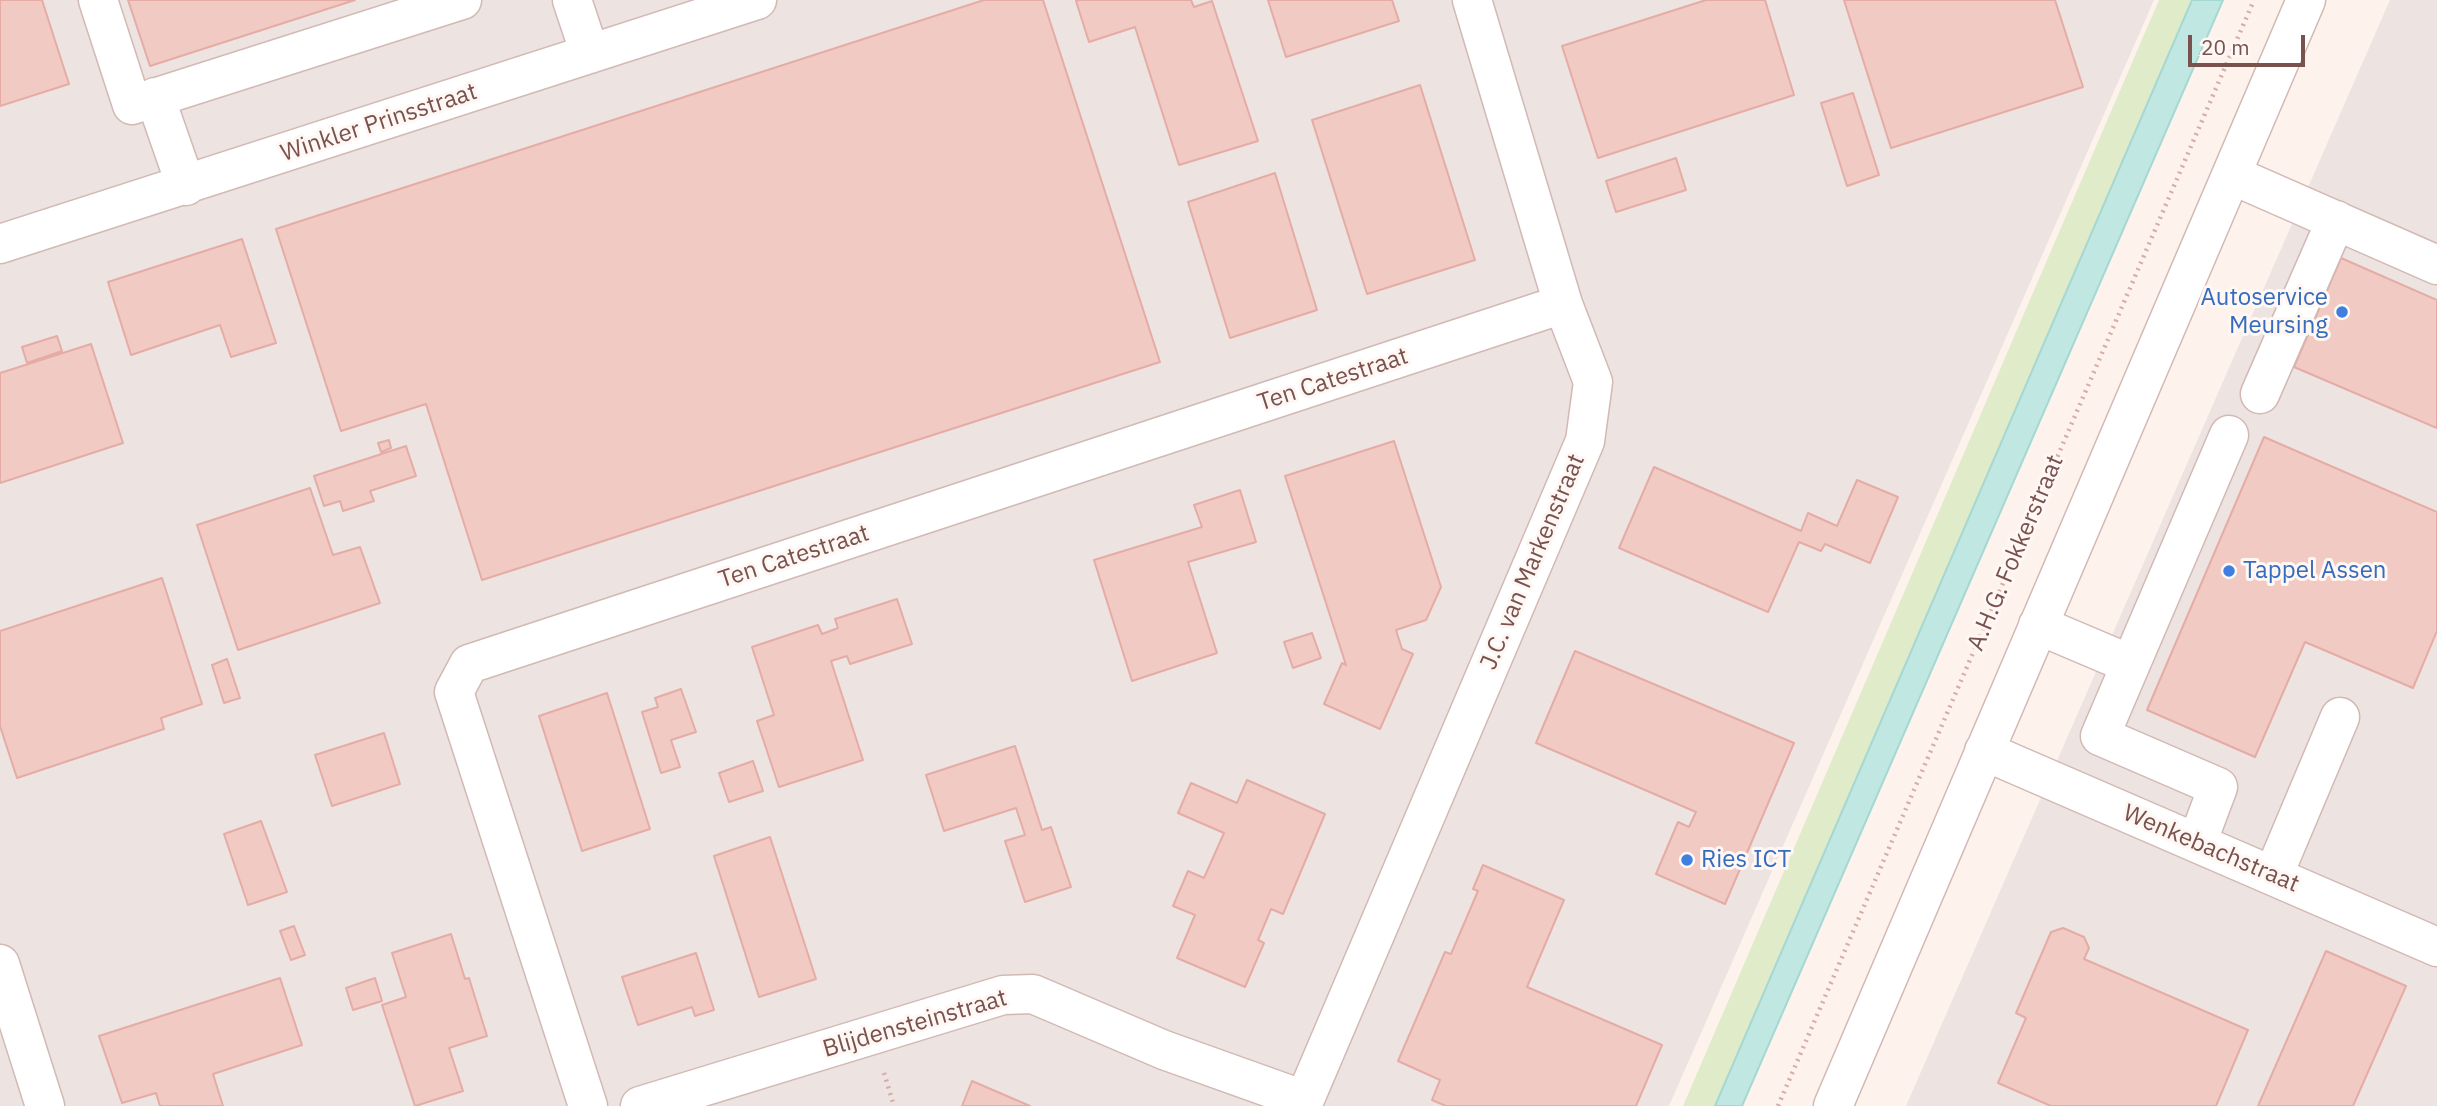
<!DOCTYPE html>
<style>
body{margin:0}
#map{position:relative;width:2437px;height:1106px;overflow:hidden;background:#fdf2ec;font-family:"IBM Plex Sans",sans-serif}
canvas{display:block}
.scale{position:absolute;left:2188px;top:35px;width:117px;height:32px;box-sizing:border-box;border:4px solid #79524e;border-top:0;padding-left:9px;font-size:21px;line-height:24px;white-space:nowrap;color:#79524e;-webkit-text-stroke:5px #fff7f3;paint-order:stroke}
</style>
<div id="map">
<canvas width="2437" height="1106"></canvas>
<div class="scale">20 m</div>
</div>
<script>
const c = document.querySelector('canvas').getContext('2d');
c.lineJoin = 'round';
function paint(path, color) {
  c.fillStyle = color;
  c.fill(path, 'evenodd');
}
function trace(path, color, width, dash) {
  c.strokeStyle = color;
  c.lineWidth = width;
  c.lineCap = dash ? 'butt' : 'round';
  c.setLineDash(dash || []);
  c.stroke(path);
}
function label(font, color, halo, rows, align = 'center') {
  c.font = font + ' "IBM Plex Sans",sans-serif';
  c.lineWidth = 6;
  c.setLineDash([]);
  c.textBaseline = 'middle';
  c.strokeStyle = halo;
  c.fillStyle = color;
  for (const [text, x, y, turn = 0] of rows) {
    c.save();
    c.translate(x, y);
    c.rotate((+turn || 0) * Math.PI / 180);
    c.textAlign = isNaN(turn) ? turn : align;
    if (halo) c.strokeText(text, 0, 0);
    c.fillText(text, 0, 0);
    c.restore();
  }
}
paint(new Path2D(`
 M0,0H2154L1669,1106H0Z
 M2390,0H2437V1106H1906Z`), '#ede3e1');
paint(new Path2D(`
 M2159,0H2192L1715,1106H1683Z`), '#e0ebca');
const water = new Path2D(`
 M2192,0H2223L1742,1106H1715Z`);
paint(water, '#c0e7e2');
trace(water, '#a6d8d3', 2);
const building = new Path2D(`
 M0,0H42L69,84L0,106Z
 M128,0H355L150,66Z
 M984,0H1043L1160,362L482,580L426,404L341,431L276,229Z
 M1079,0H1191L1194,7L1212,1L1258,141L1179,165L1135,27L1089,42L1076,1Z
 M1268,0H1392L1399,21L1286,57Z
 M1706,0H1765L1794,95L1598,158L1562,46Z
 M1844,0H2055L2083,87L1891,148Z
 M1420,85L1475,260L1367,294L1312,120Z
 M1853,93L1879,175L1847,186L1821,103Z
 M1676,158L1686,190L1616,212L1606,181Z
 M1275,173L1317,310L1230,338L1188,202Z
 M242,239L276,343L231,357L220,325L131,355L108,282Z
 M2341,258L2437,300V428L2294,367Z
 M57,336L62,351L27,363L22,347Z
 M91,344L123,443L0,483V373Z
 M2264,437L2437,512V631L2413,688L2305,642L2255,757L2147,710Z
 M389,440L391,448L381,452L378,443Z
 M1394,441L1441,587L1426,620L1396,630L1402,649L1413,654L1380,729L1324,704L1342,663L1346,665L1285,476Z
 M406,446L416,476L370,491L374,501L343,511L340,501L324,506L314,476Z
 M1654,467L1801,531L1808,513L1837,526L1857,480L1898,497L1870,563L1825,544L1821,551L1799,542L1768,612L1619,548Z
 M310,488L333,555L360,547L380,603L238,650L197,525Z
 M1240,490L1256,542L1188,562L1217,653L1132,681L1094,560L1202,527L1194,505Z
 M162,578L202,704L161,718L164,729L17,778L0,726V631Z
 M897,599L912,644L850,664L847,656L831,661L863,760L779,787L757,721L774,715L752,647L818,625L822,634L838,628L835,619Z
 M1312,633L1321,658L1293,668L1284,642Z
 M1575,651L1794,743L1725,904L1656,874L1678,822L1689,827L1696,812L1536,743Z
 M227,659L240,698L224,703L212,665Z
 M681,689L696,732L671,740L680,767L661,773L642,712L658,707L655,698Z
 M607,693L650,829L582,851L539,716Z
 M384,733L400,784L332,806L315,755Z
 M1015,746L1042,830L1051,827L1071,887L1025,902L1005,841L1025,835L1016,808L944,831L926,775Z
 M753,761L763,791L729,802L719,773Z
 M1247,780L1325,814L1283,914L1271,909L1258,940L1264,943L1245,987L1177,958L1195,915L1173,906L1188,871L1204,878L1224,833L1178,813L1191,783L1237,803Z
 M261,821L287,892L248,905L224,834Z
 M770,837L816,979L759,997L714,856Z
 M1483,865L1564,900L1527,987L1662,1045L1636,1106H1446L1432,1100L1440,1080L1398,1061L1445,952L1451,954L1478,891L1473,889Z
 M294,926L305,955L291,960L280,931Z
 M2063,928L2084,937L2089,948L2084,959L2248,1030L2216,1106H2051L1998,1083L2026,1018L2016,1013L2051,932Z
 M451,934L465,979L469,978L487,1036L449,1048L463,1091L415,1106L382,1005L406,997L392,953Z
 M2326,951L2406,986L2353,1106H2258Z
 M696,953L714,1010L695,1016L692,1007L638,1025L622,977Z
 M280,978L302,1045L213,1074L223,1106H160L156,1093L122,1103L99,1036Z
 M375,978L382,1001L353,1010L346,988Z
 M972,1081L1030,1106H962Z`);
paint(building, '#f2cac4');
trace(building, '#e4aca5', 2);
const minor = new Path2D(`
 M98,0L132,105L462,0
 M572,0L590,54
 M155,97L186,186
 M2232,175L2437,265
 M0,244L757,0
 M2260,394L2336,220
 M2038,625L2130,664
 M1984,751L2437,947
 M2197,843L2218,787L2100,736L2229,435
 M2273,876L2340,717
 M0,964L45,1106
 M588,1106L454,692L469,664L1563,304
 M640,1106L1003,995L1033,994L1164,1050L1304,1100
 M1302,1106L1585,441L1593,382L1563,304L1472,0
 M1833,1106L2306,0`);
trace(minor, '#d2b9b4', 41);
trace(new Path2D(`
 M884,1073L894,1106
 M1778,1106L2254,0`), '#d7aca6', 4.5, [2, 5]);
trace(minor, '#fff', 38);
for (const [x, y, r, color] of [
 [2342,312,7,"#3f7fe0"],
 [2229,571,7,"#3f7fe0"],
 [1687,860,7,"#3f7fe0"]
]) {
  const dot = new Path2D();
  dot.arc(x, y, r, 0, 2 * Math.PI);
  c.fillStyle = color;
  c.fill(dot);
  trace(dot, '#fff7f3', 2.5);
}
label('24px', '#79524e', '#fff7f3', [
 ["Winkler Prinsstraat",379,123,-18],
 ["Ten Catestraat",1333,380,-18],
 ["A.H.G. Fokkerstraat",2016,553,-67],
 ["Ten Catestraat",794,557,-18],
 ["J.C. van Markenstraat",1533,562,-67],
 ["Wenkebachstraat",2211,849,23],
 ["Blijdensteinstraat",915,1024,-16]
]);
label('24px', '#366cbe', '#fff7f3', [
 ["Autoservice",2328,298,"right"],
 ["Meursing",2328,326,"right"],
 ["Tappel Assen",2243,571],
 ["Ries ICT",1701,860]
], 'left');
</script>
